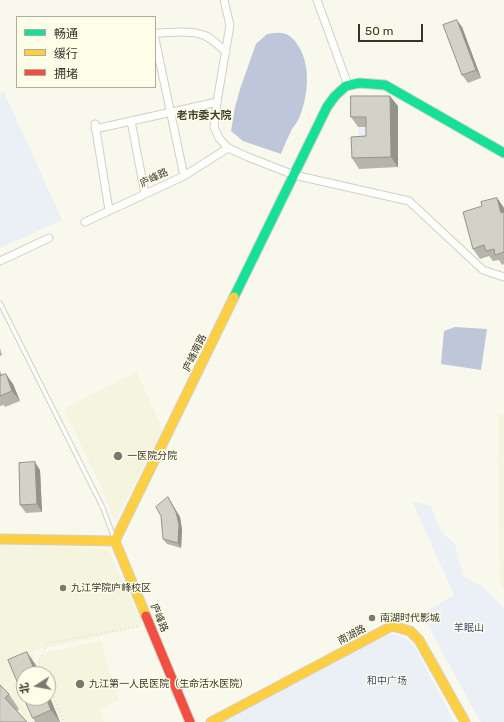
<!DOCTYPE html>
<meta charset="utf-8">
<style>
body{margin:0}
#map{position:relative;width:504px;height:722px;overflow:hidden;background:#f8f8ed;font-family:Rubik,"Noto Sans SC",sans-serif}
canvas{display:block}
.legend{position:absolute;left:16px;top:16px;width:140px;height:72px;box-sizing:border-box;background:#fdfde8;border:1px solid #adad9d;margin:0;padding:5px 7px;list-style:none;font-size:12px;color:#36352d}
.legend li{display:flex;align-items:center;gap:8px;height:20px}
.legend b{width:20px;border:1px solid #adad9d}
.north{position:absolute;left:16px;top:666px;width:40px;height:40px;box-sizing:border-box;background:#fdfde8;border:1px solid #adad9d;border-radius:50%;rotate:259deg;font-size:11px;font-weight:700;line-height:16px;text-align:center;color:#36352d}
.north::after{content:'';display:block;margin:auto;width:14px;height:18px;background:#7a7970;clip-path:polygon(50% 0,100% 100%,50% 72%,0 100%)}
.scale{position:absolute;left:358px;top:24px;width:65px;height:18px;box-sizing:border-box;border:2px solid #36352d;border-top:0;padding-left:5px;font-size:12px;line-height:14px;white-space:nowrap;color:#36352d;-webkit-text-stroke:3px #fdfde8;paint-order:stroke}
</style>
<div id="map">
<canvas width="504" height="722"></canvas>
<ul class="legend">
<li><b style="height:5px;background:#16e098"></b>畅通</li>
<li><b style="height:5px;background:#ffcf43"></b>缓行</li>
<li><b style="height:5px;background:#f24e42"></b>拥堵</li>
</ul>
<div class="north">北</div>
<div class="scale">50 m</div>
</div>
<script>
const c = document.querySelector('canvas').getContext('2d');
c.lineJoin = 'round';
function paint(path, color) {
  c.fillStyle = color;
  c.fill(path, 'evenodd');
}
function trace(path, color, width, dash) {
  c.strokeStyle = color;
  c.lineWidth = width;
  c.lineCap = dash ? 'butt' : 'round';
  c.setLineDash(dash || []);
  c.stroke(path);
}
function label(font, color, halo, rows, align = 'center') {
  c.font = font + ' Rubik,"Noto Sans SC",sans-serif';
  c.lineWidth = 3;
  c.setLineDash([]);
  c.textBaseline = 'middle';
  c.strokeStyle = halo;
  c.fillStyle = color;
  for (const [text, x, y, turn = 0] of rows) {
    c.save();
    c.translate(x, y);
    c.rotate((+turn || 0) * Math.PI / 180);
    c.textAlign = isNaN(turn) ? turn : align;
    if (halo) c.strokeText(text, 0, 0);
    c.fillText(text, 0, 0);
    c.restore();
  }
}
paint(new Path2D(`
 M137,372L163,431L115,522L98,480L64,409Z
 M498,415H504V589L500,583Z
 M0,544L108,549L143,626L92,638L35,650L33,661L0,691Z
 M101,641L118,700L100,710L104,722H0V693L48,652ZM24,674H48V698H24Z`), '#f4f4df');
paint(new Path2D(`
 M4,92L62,220L0,248V93Z
 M358,127H373V146L358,147Z
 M412,501L431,506L440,531L455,544L463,576L484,588L504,609V722H481L471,705L422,614L454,595Z
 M392,634C404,636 409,640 416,649L454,722H220L381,638Z`), '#ebeff6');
paint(new Path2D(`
 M275,33C287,32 293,37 299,47C311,67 308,95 300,116C298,121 295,125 292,129C288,137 284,146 281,154L243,141L231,131L235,107L241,86L256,44L267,34Z
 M455,327L487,329L481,370L441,364L444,331Z`), '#bec6da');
const lane = new Path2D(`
 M0,303L103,508L114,538`);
const street = new Path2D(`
 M224,0L230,25L217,102L214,127L219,138L228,148L248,157L294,175L409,201L483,270L504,277
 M317,0L348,85
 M155,33C169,33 186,30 200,34C210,36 218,45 226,52
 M155,39L184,176
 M131,121L145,194
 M95,124L109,210
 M95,129L217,102
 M85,222L184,176L228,148
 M0,261L49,238`);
const fast = new Path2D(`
 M234,297L327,107L335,96L346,86L359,83L385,85L504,153`);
const slow = new Path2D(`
 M0,539L115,541L146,616
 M115,541L234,297
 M211,722L392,626L410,631L419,640L465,722`);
const jam = new Path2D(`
 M146,616L190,722`);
trace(lane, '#d0d0c7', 5.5);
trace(street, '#d0d0c7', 9);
trace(fast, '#d0d0c7', 11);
trace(slow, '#d0d0c7', 11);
trace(jam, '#d0d0c7', 11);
trace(new Path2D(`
 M45,674L39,661L48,643L140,626
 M48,682L64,722`), '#dbdbd8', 1.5, [1, 3]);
trace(lane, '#fefefc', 3.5);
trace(street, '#fefefc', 7);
trace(fast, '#16e098', 9);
trace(slow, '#ffcf43', 9);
trace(jam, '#f24e42', 9);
paint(new Path2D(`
 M462,27L481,78L468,83L462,75Z
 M398,106V167L359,169L352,158L366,136V127H358L351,117Z
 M497,198L504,208V264L502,265L499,260L493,261L489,256L480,259L473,249Z
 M0,348L2,355L0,356Z
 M0,371L2,375L13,384L20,401L5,407L4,405L0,406Z
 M40,470L42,512L26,513L20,505Z
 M171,503L180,517L182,530L181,548L167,544L163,539Z
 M0,685L9,694L19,709L17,711L0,722Z
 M48,693L60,722H35L33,718L48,698Z`), '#b5b5aa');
paint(new Path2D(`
 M457,20L462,27L481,78L476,70Z
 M390,96L398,106V167L391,157Z
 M497,198L504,208V217L501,213Z
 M6,374L13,384L20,401L12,391Z
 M35,462L40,470L42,512L37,504Z
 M168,497L180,517L182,530L181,548L178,543Z
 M27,652L37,667L40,674H36Z
 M48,693L60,722L51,710L46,698H48Z`), '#93938b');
const building = new Path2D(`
 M457,20L476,70L462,75L443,25Z
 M351,96H390L391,157L352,158L351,137L366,136V117H351Z
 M497,198L501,213L504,212V252L495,255L494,249L486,251L484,245L473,249L463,212L482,206L481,202Z
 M6,374L12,391L0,396V376Z
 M35,462L37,504L20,505L19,463Z
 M168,497L176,512L179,524L178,543L163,539L161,516L156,507Z
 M27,652L36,674H24V698L8,660Z
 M0,685L9,694L5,698L27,722H0Z
 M24,698H46L51,710L33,718Z`);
paint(building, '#d2d2c6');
trace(building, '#93938b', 1);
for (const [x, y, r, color] of [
 [118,456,5,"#7a7970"],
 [63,588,4,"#7a7970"],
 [372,618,4,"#7a7970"],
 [80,684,5,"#7a7970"]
]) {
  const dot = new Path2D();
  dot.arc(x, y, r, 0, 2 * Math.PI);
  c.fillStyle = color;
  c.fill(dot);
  trace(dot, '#fdfde8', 1.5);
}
label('10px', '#36352d', '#fdfde8', [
 ["庐峰路",154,178,-25],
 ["庐峰南路",195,353,-64],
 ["庐峰路",159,618,67],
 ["南湖路",352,635,-28]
]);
label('10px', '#36352d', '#fdfde8', [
 ["一医院分院",127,456],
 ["九江学院庐峰校区",71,588],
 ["南湖时代影城",380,618],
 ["九江第一人民医院（生命活水医院）",89,684]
], 'left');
label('10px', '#3e4c7b', '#fdfde8', [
 ["羊眠山",469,628],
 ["和中广场",387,681]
]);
label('bold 11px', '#403f2e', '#fdfde8', [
 ["老市委大院",204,116]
]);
</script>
